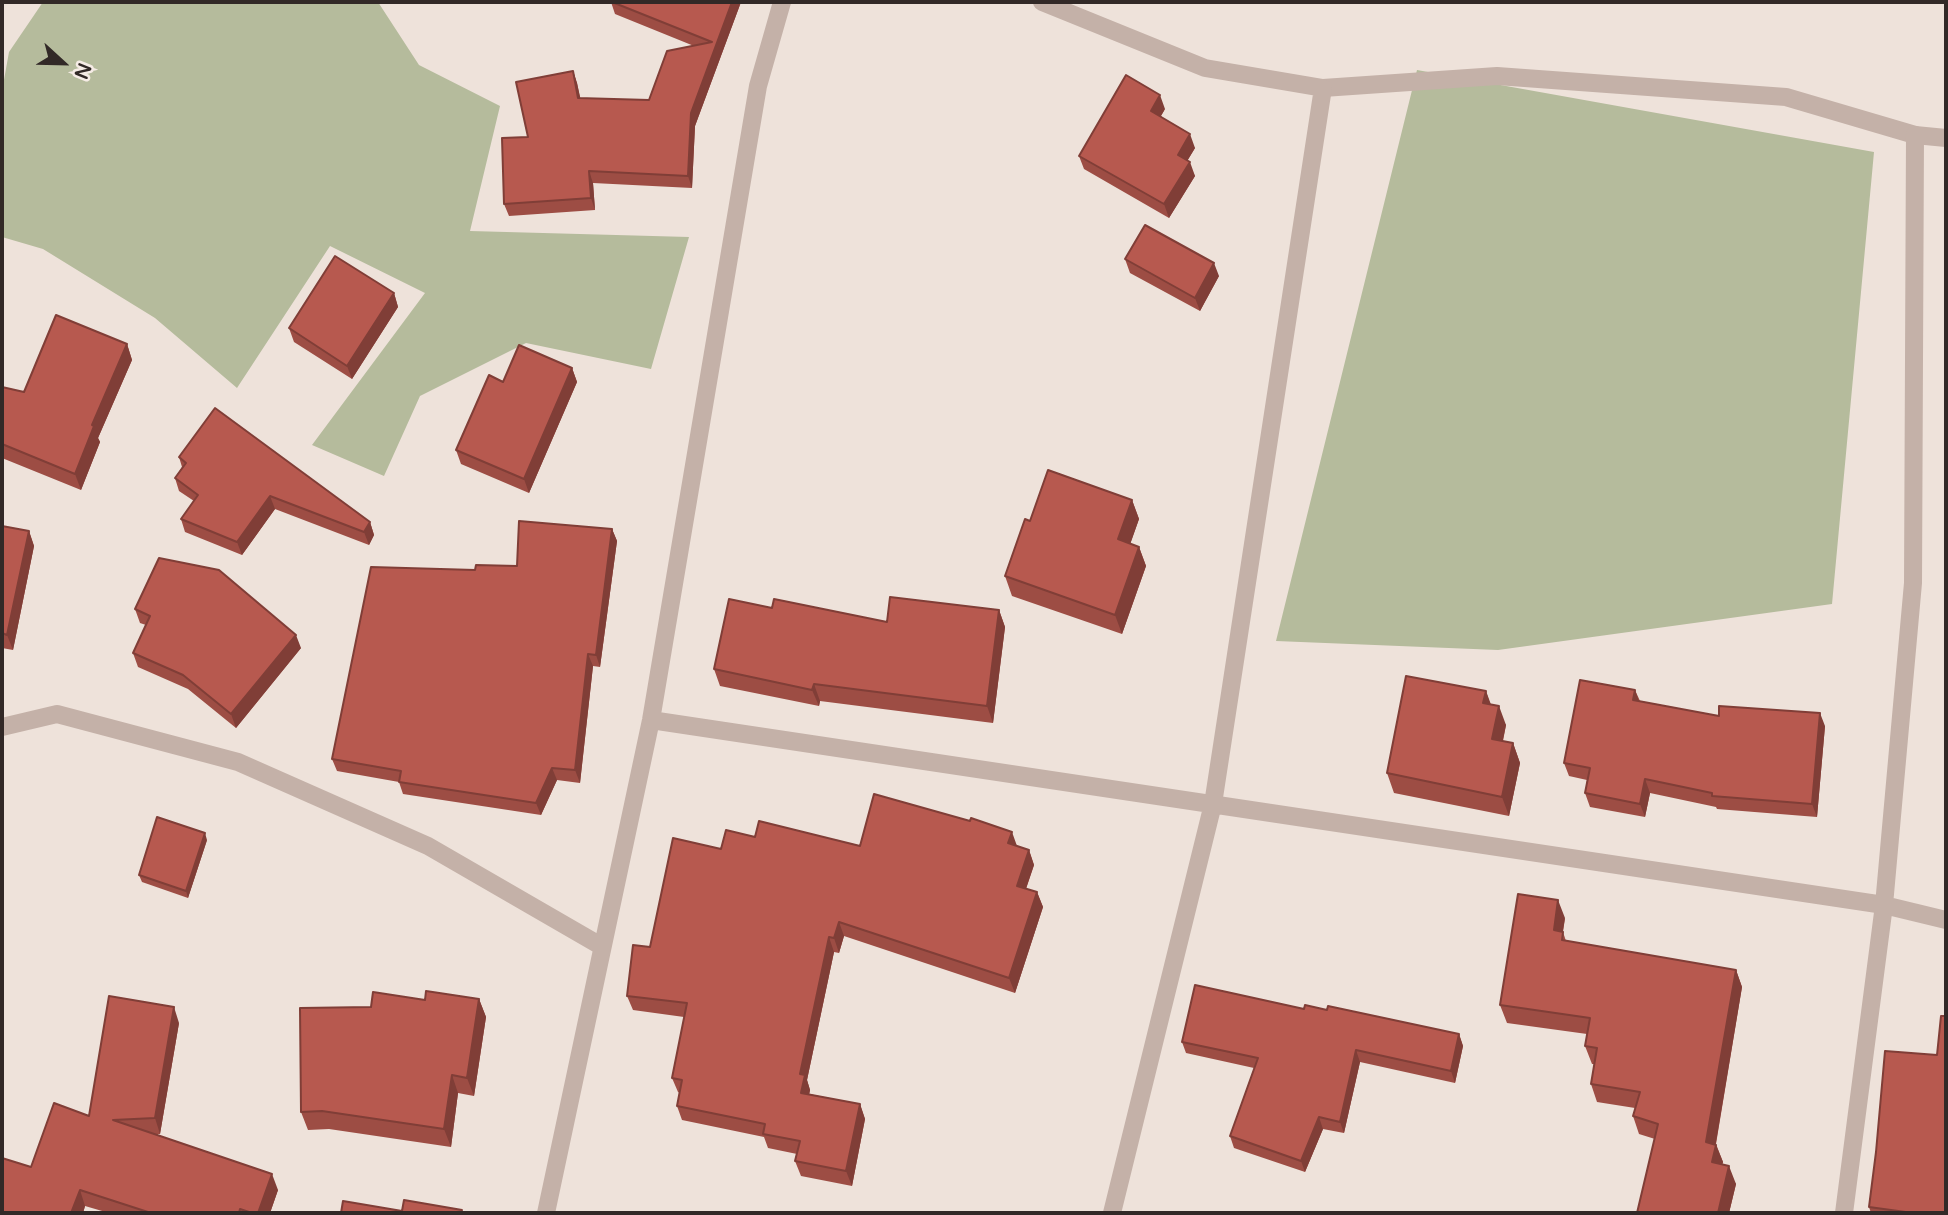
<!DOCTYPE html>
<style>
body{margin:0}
#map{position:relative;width:1948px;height:1215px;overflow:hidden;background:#eee2da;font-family:"Varela Round",sans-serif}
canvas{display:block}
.frame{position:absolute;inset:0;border:4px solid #322927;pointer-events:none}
.north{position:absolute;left:28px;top:28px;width:70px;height:70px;-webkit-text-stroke:5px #f6ece6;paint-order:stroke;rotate:112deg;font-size:19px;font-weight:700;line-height:28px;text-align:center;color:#322927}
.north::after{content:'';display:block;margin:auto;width:24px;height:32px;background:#322927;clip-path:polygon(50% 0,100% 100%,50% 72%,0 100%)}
</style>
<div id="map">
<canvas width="1948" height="1215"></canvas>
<div class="frame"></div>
<div class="north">N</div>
</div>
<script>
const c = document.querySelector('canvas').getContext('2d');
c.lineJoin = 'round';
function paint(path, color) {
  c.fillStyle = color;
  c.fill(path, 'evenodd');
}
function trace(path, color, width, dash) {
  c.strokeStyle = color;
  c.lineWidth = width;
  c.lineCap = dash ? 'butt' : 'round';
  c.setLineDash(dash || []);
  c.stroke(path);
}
paint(new Path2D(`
 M43,2H378L419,65L500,106L470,231L689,237L651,369L526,343L420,396L384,476L312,445L425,293L330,246L237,388L155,318L43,249L2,237V91L9,52Z
 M1417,70L1874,152L1832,604L1498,650L1276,641Z`), '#b5bb9c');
trace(new Path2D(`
 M1323,88L1497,76L1786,97L1915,135`), '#c4b1a8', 18);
trace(new Path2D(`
 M1042,2L1205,68L1323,88L1213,804L1112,1213
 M651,720L1884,905L1946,920
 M2,727L57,714L238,762L428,846L601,946
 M546,1213L651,720L758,86L782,2
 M1844,1213L1884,905L1913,583L1915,135L1946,138`), '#c4b1a8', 18);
paint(new Path2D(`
 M611,2H741L695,126L692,188L593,183L595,210L509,216L504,204L528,137L573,71L577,83L580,98L649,100L694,46L615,14Z
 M1165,109L1161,116L1195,148L1187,161L1195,176L1169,218L1084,169L1079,156Z
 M1125,259L1219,276L1200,311L1130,273Z
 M394,293L398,307L352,379L294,342L289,328Z
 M127,344L132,360L98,438L100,442L81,490L2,458V387L24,392Z
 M572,368L577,382L529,493L461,464L456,450L503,382Z
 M179,457L370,522L374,535L369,545L275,509L242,555L185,532L181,519L194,501L179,491L175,478L182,467Z
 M1132,500L1139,519L1130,544L1139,547L1146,566L1122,634L1012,596L1005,576L1030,521Z
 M2,526L29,531L34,546L13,650L2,648Z
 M612,529L617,541L600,667L593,666L580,783L557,780L541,815L403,794L399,782L337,771L332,759L475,570L517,566Z
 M772,608L887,622L999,610L1005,627L993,723L820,701L819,706L720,686L714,669Z
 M135,609L301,648L236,728L188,689L138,667L133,653L146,625L140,623Z
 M1635,690L1640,701L1719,716L1825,726L1817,817L1717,809L1716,807L1650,793L1645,817L1590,807L1585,793L1587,780L1569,776L1564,763Z
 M1486,691L1490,704L1506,725L1503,741L1513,743L1520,763L1509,816L1394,793L1387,773Z
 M755,837L860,846L1029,850L1034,865L1026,889L1037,892L1043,907L1015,993L844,936L839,953L834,952L807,1080L810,1090L809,1094L860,1104L865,1119L852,1186L801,1176L795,1161L797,1154L768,1148L764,1137L682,1120L677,1106L680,1093L678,1092L672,1078L684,1017L633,1010L627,996L650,947L721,849Z
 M207,840L188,898L142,882L139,875Z
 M1565,918L1563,932L1566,941L1736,970L1742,987L1716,1144L1723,1162L1722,1164L1736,1184L1729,1213H1637L1655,1139L1639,1134L1633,1116L1635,1108L1597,1102L1591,1084L1594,1064H1592L1585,1046L1587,1034L1507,1023L1500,1005Z
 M479,999L486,1017L474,1096L458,1093L451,1147L329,1129L308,1130L301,1112L425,1000Z
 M1304,1009L1327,1010L1459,1034L1463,1046L1455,1083L1360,1062L1344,1133L1323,1129L1305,1172L1234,1148L1230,1136L1254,1068L1186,1053L1182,1042Z
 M179,1023L160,1134H156L278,1190L270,1213H109L85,1206L83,1213H2L31,1167L89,1116Z
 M1937,1055L1946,1213H1871L1869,1207Z`), '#9d4d44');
paint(new Path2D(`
 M732,2H741L695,126L692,188L688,176L691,113Z
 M573,71L577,83L583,110L578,98Z
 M1160,95L1165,109L1156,124L1151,111Z
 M1190,134L1195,148L1183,168L1178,155Z
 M1190,162L1195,176L1169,218L1164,204Z
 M589,171L593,183L595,210L591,198Z
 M1214,263L1219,276L1200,311L1195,298Z
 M394,293L398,307L352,379L347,366Z
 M127,344L132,360L98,438L100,442L81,490L75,474L92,425Z
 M572,368L577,382L529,493L524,479Z
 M270,496L275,509L242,555L237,542Z
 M1132,500L1139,519L1125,559L1118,539Z
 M370,522L374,535L369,545L364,532Z
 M612,529L617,541L600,667L596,655Z
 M29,531L34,546L13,650L7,635Z
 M1139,547L1146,566L1122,634L1115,615Z
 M999,610L1005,627L993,723L987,706Z
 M296,635L301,648L236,728L231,714Z
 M588,654L593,666L580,783L575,770Z
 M814,684L820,701L819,706L812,690Z
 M1635,690L1640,704L1633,700Z
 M1486,691L1493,710L1483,703Z
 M1499,706L1506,725L1499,758L1492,739Z
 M1820,713L1825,726L1817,817L1812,804Z
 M1513,743L1520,763L1509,816L1502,797Z
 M552,768L557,780L541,815L536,803Z
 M1645,779L1650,793L1645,817L1640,804Z
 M1012,832L1017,846L1008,843Z
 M205,833L207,840L188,898L186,891Z
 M1029,850L1034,865L1022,900L1017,886Z
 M1037,892L1043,907L1015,993L1009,978Z
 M1558,900L1565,918L1560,948L1554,930Z
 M839,922L844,936L839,953L834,938Z
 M829,937L834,952L807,1080L810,1090L807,1107L801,1093L800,1074Z
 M1736,970L1742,987L1714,1154L1716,1145L1723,1162L1718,1180L1706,1142Z
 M479,999L486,1017L474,1096L467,1078Z
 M174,1007L179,1023L160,1134L155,1118Z
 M1459,1034L1463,1046L1455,1083L1451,1071Z
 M1356,1050L1360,1062L1344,1133L1340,1122Z
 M452,1075L458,1093L451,1147L444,1129Z
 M860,1104L865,1119L852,1186L846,1171Z
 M1319,1117L1323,1129L1305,1172L1301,1161Z
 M1729,1166L1736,1184L1729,1213H1718Z
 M272,1174L278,1190L270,1213H258Z
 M80,1190L85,1206L83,1213H71Z`), '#803e37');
const building = new Path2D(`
 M612,2H732L691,113L688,176L589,171L591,198L504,204L502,138L528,137L516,82L573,71L578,98L649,100L667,51L712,42Z
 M1126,75L1160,95L1151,111L1190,134L1178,155L1190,162L1164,204L1079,156Z
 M1145,225L1214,263L1195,298L1125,259Z
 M335,256L394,293L347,366L289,328Z
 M56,315L127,344L92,425L94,426L75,474L2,444V387L24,392Z
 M519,345L572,368L524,479L456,450L489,375L503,382Z
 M215,408L370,522L364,532L270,496L237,542L181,519L198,495L175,478L186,463L179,457Z
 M1048,470L1132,500L1118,539L1139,547L1115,615L1005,576L1025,519L1030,521Z
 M519,521L612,529L596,655L588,654L575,770L552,768L536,803L399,782L401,771L332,759L371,567L475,570L476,565L517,566Z
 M2,526L29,531L7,635L2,633Z
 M159,558L219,570L296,635L231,714L183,675L133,653L150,616L135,609Z
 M890,597L999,610L987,706L814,684L812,690L714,669L729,599L772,608L774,599L887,622Z
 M1406,676L1486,691L1483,703L1499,706L1492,739L1513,743L1502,797L1387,773Z
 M1580,680L1635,690L1633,700L1719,716V706L1820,713L1812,804L1712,796V793L1645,779L1640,804L1585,793L1590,768L1564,763Z
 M874,794L970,821L971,818L1012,832L1008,843L1029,850L1017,886L1037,892L1009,978L839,922L834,938L829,937L800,1074L805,1075L801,1093L860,1104L846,1171L795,1161L800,1141L763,1134L765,1124L677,1106L682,1080L672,1078L687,1003L627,996L633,945L650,947L673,838L721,849L726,830L755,837L759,821L860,846Z
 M157,817L205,833L186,891L139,875Z
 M1518,894L1558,900L1554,930L1563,932L1562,940L1736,970L1706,1142L1716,1145L1712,1162L1729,1166L1718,1213H1637L1658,1124L1633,1116L1640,1092L1591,1084L1597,1048L1585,1046L1590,1018L1500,1005Z
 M1195,985L1304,1009L1305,1005L1327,1010L1328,1006L1459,1034L1451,1071L1356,1050L1340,1122L1319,1117L1301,1161L1230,1136L1258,1058L1182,1042Z
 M426,991L479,999L467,1078L452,1075L444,1129L322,1111L301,1112L300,1008L371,1007L373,992L425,1000Z
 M109,996L174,1007L155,1118L113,1120L272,1174L258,1213H252L240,1209L239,1213H151L80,1190L71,1213H2V1158L31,1167L54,1103L89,1116Z
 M1941,1016H1946V1213H1913L1869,1207L1876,1152L1885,1051L1937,1055Z
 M404,1200L462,1210L461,1213H341L343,1201L402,1211Z`);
paint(building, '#b7594f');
trace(building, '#803e37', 2);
</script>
